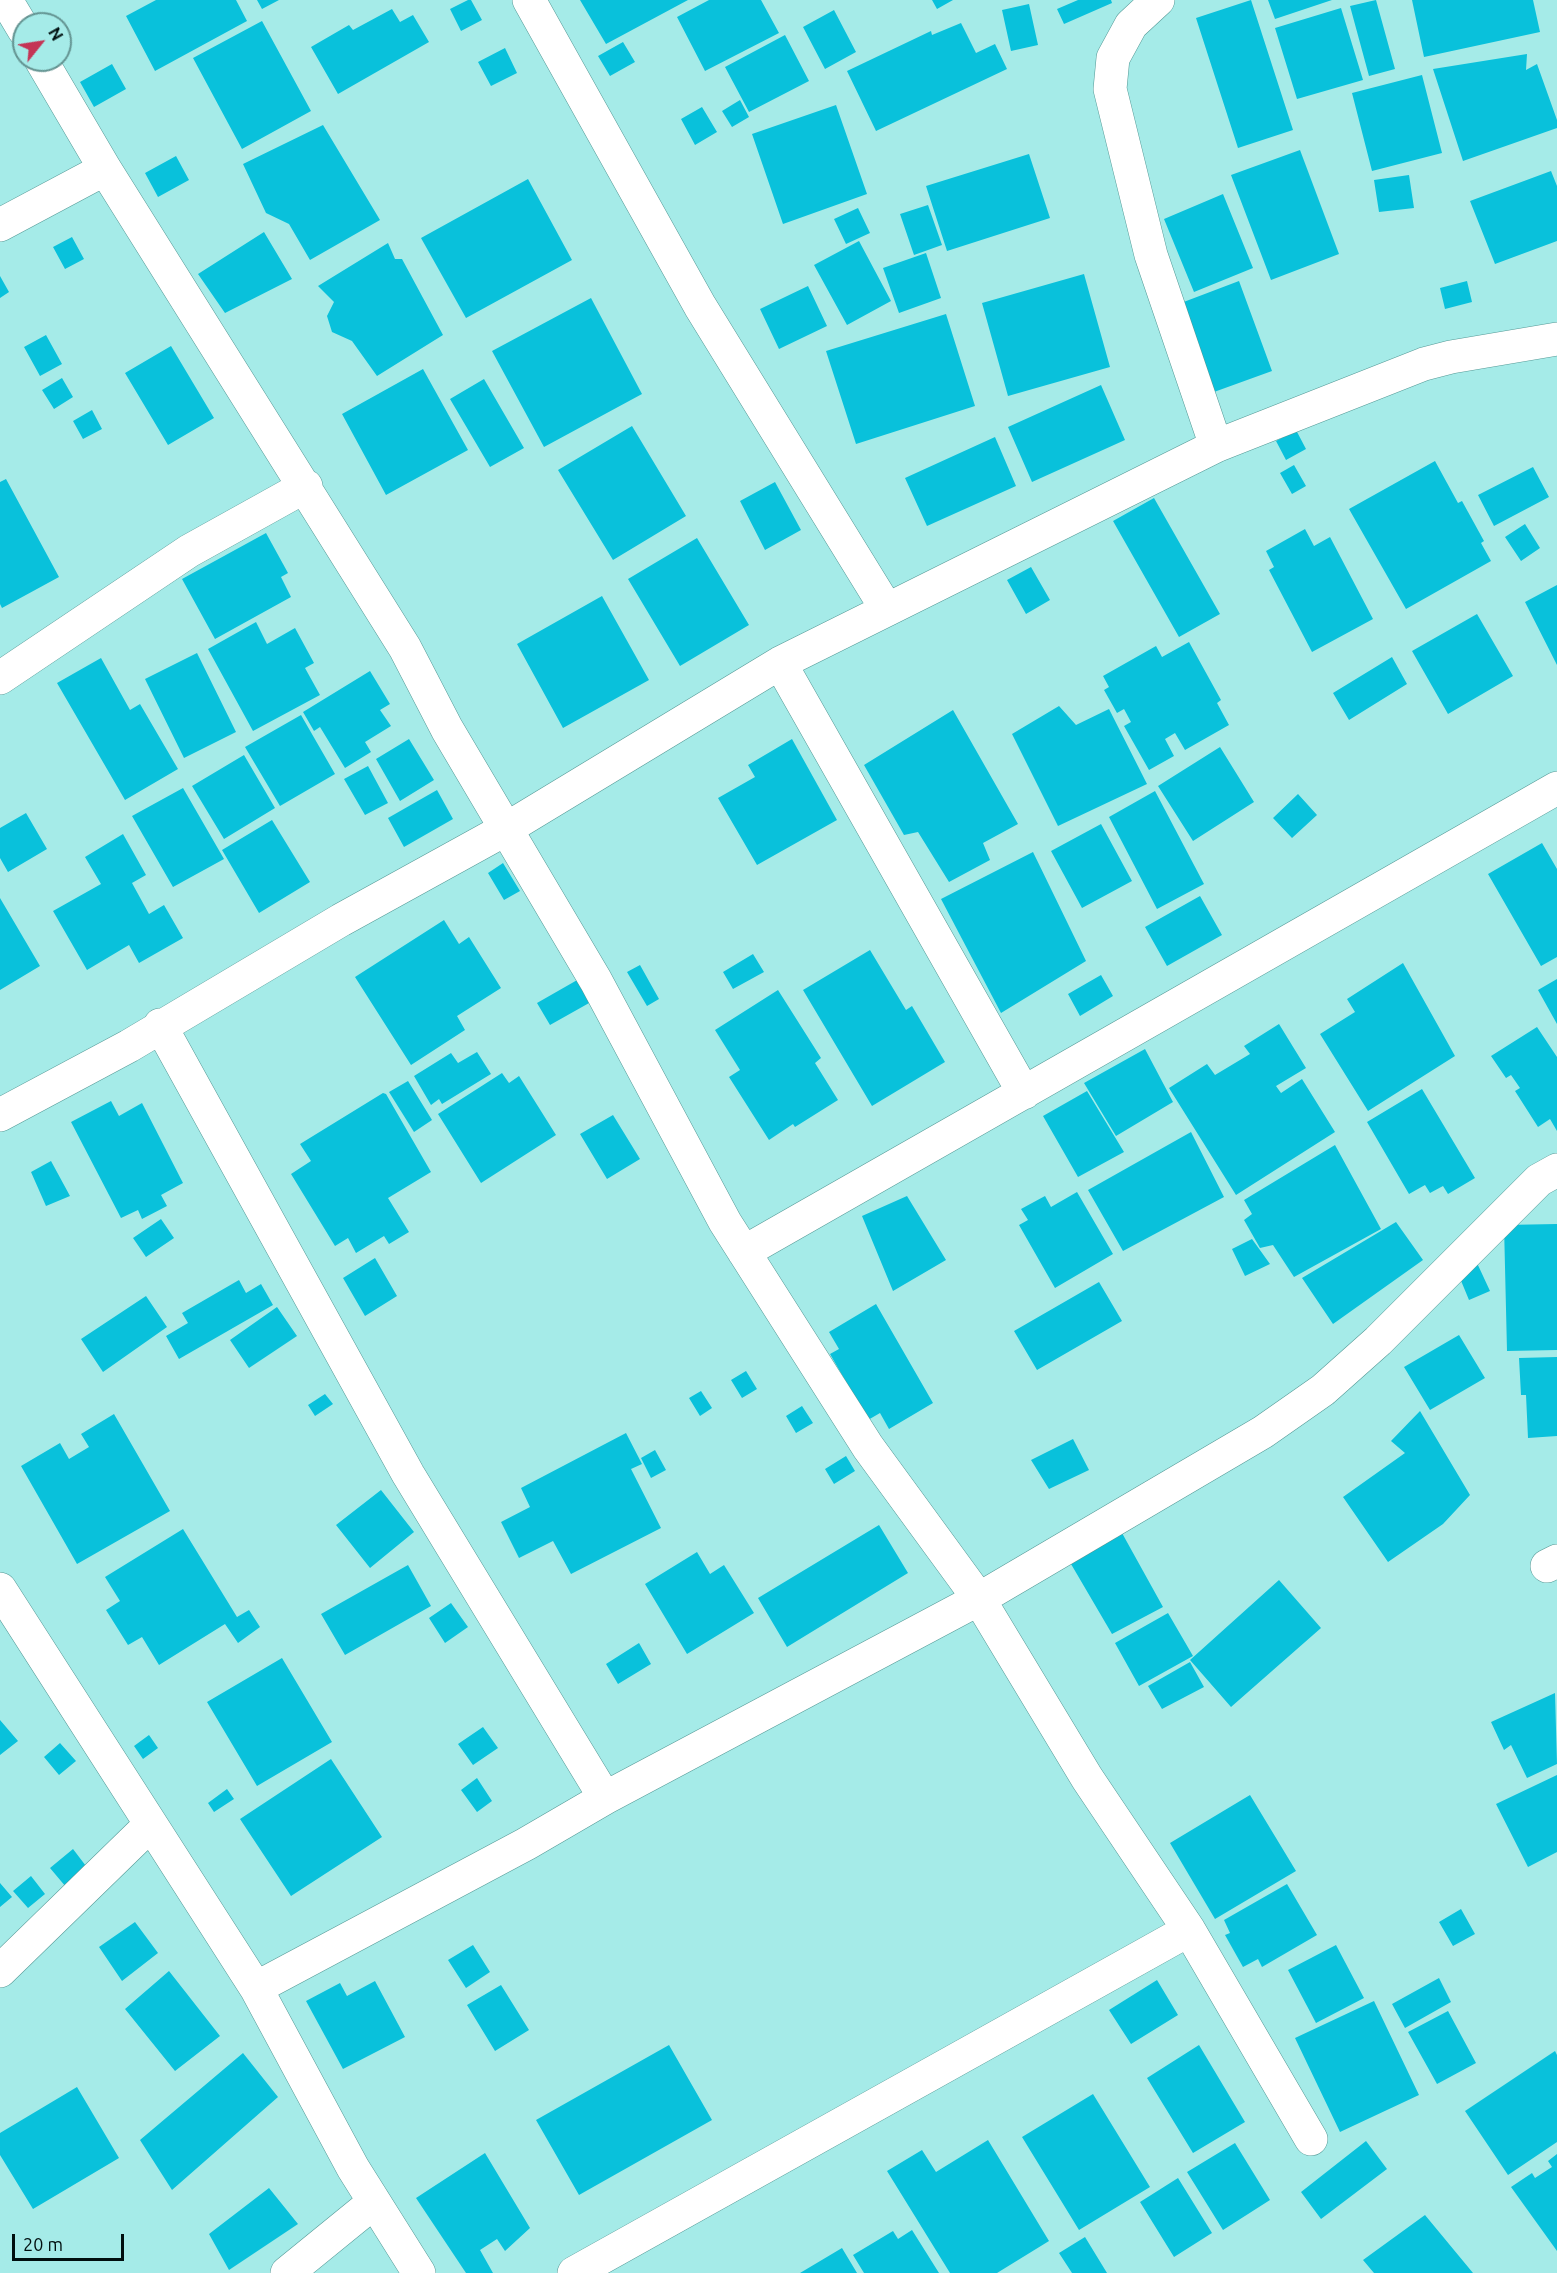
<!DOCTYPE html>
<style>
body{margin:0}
#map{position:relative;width:1557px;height:2273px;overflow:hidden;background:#a5ebe8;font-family:Ubuntu,sans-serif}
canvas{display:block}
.north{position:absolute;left:12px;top:12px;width:60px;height:60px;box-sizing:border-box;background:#a5ebe8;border:2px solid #639391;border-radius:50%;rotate:60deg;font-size:16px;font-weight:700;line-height:24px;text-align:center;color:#000f0f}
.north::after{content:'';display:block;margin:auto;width:21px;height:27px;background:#c43455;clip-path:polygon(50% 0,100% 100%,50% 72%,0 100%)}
.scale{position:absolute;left:12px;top:2234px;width:112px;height:27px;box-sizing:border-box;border:3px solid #000f0f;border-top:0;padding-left:8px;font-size:18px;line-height:21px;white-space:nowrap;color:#000f0f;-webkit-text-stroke:4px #a5ebe8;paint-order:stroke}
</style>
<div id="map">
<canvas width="1557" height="2273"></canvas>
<div class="north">N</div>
<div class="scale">20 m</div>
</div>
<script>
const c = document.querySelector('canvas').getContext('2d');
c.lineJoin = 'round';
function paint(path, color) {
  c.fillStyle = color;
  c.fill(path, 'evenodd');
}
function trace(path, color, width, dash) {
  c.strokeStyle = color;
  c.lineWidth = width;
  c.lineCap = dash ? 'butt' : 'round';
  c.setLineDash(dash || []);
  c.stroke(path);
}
paint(new Path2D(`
 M156,0H236L247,21L155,71L126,16Z
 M257,0H279L262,9Z
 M468,0H471L482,20L461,31L450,9Z
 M580,0H688L606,44Z
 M709,0H761L779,33L705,71L677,17Z
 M932,0H953L937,9Z
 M1078,0H1111L1112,3L1064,24L1057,9Z
 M1251,0L1293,130L1238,148L1196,18Z
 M1268,0H1332L1275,19Z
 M1376,0L1395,69L1369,76L1350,6Z
 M1412,0H1533L1540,32L1424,57Z
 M1029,4L1038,45L1011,51L1002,10Z
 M1341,8L1363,80L1297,99L1275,28Z
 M392,9L400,22L413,15L429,42L338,94L311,47L349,25L353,30Z
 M834,10L856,52L825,69L803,27Z
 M262,21L311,111L242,149L193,58Z
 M961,23L976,53L995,44L1007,69L876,131L847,71L931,31L932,35Z
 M785,35L809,81L749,112L725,67Z
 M623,42L635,62L610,76L598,56Z
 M505,48L517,73L491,86L478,62Z
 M1527,54L1526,70L1537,64L1557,120V128L1463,161L1433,69Z
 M112,64L126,89L94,107L80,82Z
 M1422,75L1442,153L1372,171L1352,93Z
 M740,100L749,117L732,127L722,111Z
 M836,105L867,194L783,224L752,134Z
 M702,107L717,132L695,145L681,119Z
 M323,125L380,220L310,260L289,224L266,213L243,164Z
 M1300,150L1339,254L1271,280L1231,175Z
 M1029,154L1050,218L947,251L926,186Z
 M176,156L189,180L158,197L145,173Z
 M1551,171L1557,186V241L1495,264L1470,201Z
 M1409,175L1414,208L1379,212L1374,180Z
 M528,179L572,260L466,318L421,238Z
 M1223,194L1253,268L1194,292L1164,219Z
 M928,205L942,245L914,255L900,214Z
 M858,208L870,233L846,244L834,219Z
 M264,232L292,279L225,313L198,274Z
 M72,237L84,259L65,269L53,247Z
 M859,241L891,301L847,325L814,265Z
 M388,243L395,259H402L443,335L377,376L352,341L332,332L327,316L334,302L318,286Z
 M926,253L941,298L899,313L883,268Z
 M1084,274L1110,367L1008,396L982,303Z
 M0,276L9,292L0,298Z
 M1239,281L1272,371L1214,392L1181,303Z
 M1467,281L1472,302L1445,309L1440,288Z
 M808,286L827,326L779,349L760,309Z
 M591,298L642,394L544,447L492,351Z
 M946,314L975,406L856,444L826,351Z
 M46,335L62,364L40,376L24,347Z
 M171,346L214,418L168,445L125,373Z
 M423,369L468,450L386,495L342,414Z
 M62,378L73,397L54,409L42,390Z
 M484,379L524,448L490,467L450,399Z
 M1101,385L1125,440L1032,482L1008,427Z
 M92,410L102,429L83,439L73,421Z
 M632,426L686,516L613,560L558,470Z
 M1296,430L1306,449L1286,460L1276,441Z
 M995,437L1016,486L927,526L905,478Z
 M1435,461L1458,503L1462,501L1484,541L1481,543L1491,561L1406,609L1349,509Z
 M1294,465L1306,486L1292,494L1280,473Z
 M1533,467L1549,497L1494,526L1478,495Z
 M6,479L59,577L2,608L0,604V482Z
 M775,482L801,530L765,550L740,501Z
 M1154,498L1220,614L1179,637L1113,521Z
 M1525,524L1540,548L1521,561L1505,537Z
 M1305,529L1314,546L1330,537L1373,619L1312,652L1269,570L1274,567L1266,551Z
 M266,533L288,573L281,577L291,597L215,639L182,579Z
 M697,538L749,625L680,666L628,579Z
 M1031,567L1050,600L1026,614L1007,580Z
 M1557,585V665L1525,602Z
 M602,596L649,680L563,728L517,644Z
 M1477,614L1513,676L1448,714L1412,651Z
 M256,622L267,644L295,628L314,663L305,668L320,695L253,731L208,649Z
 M1189,642L1221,700L1217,703L1229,725L1185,750L1175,733L1165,739L1174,756L1149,770L1124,726L1131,722L1124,709L1117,713L1104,690L1109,687L1103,676L1156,646L1162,657Z
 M197,653L236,732L184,758L145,679Z
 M1392,657L1407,684L1349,720L1333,693Z
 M101,658L130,710L140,704L178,769L125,800L57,683Z
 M370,671L390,704L380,710L391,726L365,742L371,752L345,768L320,727L314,731L303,712Z
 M1059,706L1076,725L1109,709L1147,784L1058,826L1012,734Z
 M953,710L1018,824L983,843L990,860L949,882L918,832L904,835L864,765Z
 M301,715L335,774L280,806L245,747Z
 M409,739L434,780L400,801L376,759Z
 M792,739L837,820L757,865L718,798L755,777L748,765Z
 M1220,747L1254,802L1193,841L1158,786Z
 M244,755L275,808L224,839L192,786Z
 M368,766L388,803L365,815L344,779Z
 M183,788L224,859L173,887L132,816Z
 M437,790L453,819L404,847L388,818Z
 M1155,791L1204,884L1157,909L1109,817Z
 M1298,794L1317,815L1292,838L1273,818Z
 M26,813L47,849L8,872L0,858V828Z
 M272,820L310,882L259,913L222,850Z
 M1101,824L1132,881L1082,908L1051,851Z
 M123,834L146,875L132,883L149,914L164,905L183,938L139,963L129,945L87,970L53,911L101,884L85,857Z
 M1542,843L1557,869V957L1541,966L1488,874Z
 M1033,852L1086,961L1001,1013L941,899Z
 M503,863L520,891L504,900L488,873Z
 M1200,896L1222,935L1167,966L1145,927Z
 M0,898L40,966L0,990Z
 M444,920L459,944L469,937L501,988L457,1016L465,1030L411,1065L355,977Z
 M870,950L906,1010L912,1006L945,1062L872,1106L803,990Z
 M753,954L764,972L733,989L723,972Z
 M1403,963L1455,1056L1368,1111L1320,1034L1355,1012L1347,999Z
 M640,965L659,999L647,1006L627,972Z
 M586,975L598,998L550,1025L537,1003Z
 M1101,975L1113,996L1080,1016L1068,994Z
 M1557,979V1024L1538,990Z
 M778,990L821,1058L815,1063L838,1100L795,1127L793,1124L769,1140L729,1077L740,1070L715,1030Z
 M1279,1024L1306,1068L1276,1086L1281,1093L1302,1079L1335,1132L1236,1195L1169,1088L1207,1064L1215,1075L1250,1054L1244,1046Z
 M1537,1027L1557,1057V1131L1550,1119L1538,1127L1515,1091L1520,1088L1511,1075L1506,1078L1491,1056Z
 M1145,1049L1173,1102L1116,1136L1084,1083Z
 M477,1052L491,1074L442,1104L439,1099L431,1105L414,1076L451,1053L458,1063Z
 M502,1073L509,1083L519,1076L556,1135L481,1183L438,1114Z
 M408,1081L432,1120L414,1132L389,1092Z
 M1422,1089L1475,1178L1448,1194L1443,1186L1430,1193L1425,1185L1409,1194L1367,1122Z
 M1087,1091L1124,1152L1078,1177L1043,1116Z
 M383,1093L386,1094L431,1172L388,1198L409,1232L389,1244L384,1236L356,1253L348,1238L335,1246L291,1174L311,1161L300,1144Z
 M111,1101L119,1116L142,1103L183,1183L161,1195L167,1206L142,1219L138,1210L121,1218L71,1122Z
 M613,1115L640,1159L607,1179L580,1134Z
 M1191,1132L1224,1197L1123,1251L1088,1190Z
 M1335,1145L1381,1229L1294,1277L1273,1245L1260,1248L1244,1220L1252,1214L1244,1200Z
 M51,1161L70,1196L46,1206L31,1172Z
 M1077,1192L1113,1254L1055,1288L1019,1225L1028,1220L1021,1209L1045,1196L1051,1207Z
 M907,1196L946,1260L893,1291L862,1216Z
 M161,1219L174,1238L146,1257L133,1238Z
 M1396,1222L1423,1260L1333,1324L1302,1278Z
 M1557,1224V1350L1507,1351L1504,1225Z
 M1252,1239L1270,1264L1245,1276L1232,1249Z
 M375,1258L397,1296L365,1316L343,1278Z
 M1477,1263L1490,1291L1469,1300L1457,1271Z
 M239,1280L246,1293L261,1284L273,1305L179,1359L166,1336L188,1323L182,1313Z
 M1099,1282L1122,1321L1037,1370L1014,1331Z
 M146,1296L167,1327L103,1372L81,1339Z
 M876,1304L933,1403L889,1429L880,1413L868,1420L830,1354L839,1349L829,1332Z
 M277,1307L297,1336L249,1368L230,1340Z
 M1459,1335L1485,1378L1430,1410L1404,1367Z
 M1557,1357V1436L1528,1438L1526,1395H1521L1519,1358Z
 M746,1371L757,1389L742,1398L731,1380Z
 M701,1391L712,1408L700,1416L689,1398Z
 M325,1394L333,1404L315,1416L308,1405Z
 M802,1406L813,1423L796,1433L786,1416Z
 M1420,1411L1470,1495L1443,1524L1388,1562L1343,1497L1405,1453L1391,1441Z
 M114,1414L170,1511L77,1564L21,1466L60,1443L69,1459L89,1447L81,1434Z
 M626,1433L642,1464L631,1469L661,1528L571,1574L553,1541L519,1558L501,1522L530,1507L521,1488Z
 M1073,1439L1089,1470L1049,1489L1031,1460Z
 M655,1450L666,1470L651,1478L641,1458Z
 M846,1456L855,1471L834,1484L825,1469Z
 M381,1490L414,1532L370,1568L336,1525Z
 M879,1525L908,1573L787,1647L758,1598Z
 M183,1529L237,1617L249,1610L260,1627L238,1643L225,1624L159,1665L142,1637L128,1645L106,1610L120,1601L105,1577Z
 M1122,1533L1163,1607L1112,1634L1071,1564Z
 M697,1552L710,1574L724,1565L754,1613L687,1654L645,1584Z
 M408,1565L431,1606L345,1655L321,1614Z
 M1279,1580L1321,1628L1231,1707L1190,1660Z
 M451,1603L468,1627L445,1643L429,1618Z
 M1168,1613L1193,1656L1139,1686L1115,1643Z
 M639,1643L651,1664L618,1684L606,1664Z
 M282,1658L332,1742L257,1786L207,1702Z
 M1190,1662L1204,1687L1162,1709L1148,1686Z
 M1555,1693L1557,1764L1527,1778L1511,1745L1504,1750L1491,1722Z
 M0,1720L18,1741L0,1755Z
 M483,1727L498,1748L473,1765L458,1744Z
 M149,1735L158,1748L143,1759L134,1746Z
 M60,1743L76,1761L59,1775L44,1757Z
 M331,1759L382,1837L291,1896L240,1819Z
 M1557,1775V1852L1528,1867L1496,1804Z
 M477,1778L492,1801L477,1812L461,1790Z
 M227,1789L234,1799L214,1812L208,1803Z
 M1250,1795L1296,1871L1215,1919L1170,1843Z
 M73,1849L89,1870L66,1887L50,1868Z
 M31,1876L45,1894L28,1908L13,1891Z
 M0,1883L12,1897L0,1907Z
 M1287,1884L1317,1935L1262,1967L1258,1959L1243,1967L1225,1935L1230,1933L1224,1920Z
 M1461,1909L1475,1934L1453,1946L1439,1922Z
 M135,1922L158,1953L122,1981L99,1947Z
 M473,1945L490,1972L466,1988L448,1960Z
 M1336,1945L1364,1998L1316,2023L1288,1970Z
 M169,1971L220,2036L175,2071L125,2009Z
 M1439,1978L1451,2002L1405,2028L1392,2004Z
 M1157,1980L1178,2015L1131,2044L1109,2010Z
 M375,1981L405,2037L343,2069L306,2001L340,1983L347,1996Z
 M501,1985L529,2030L495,2051L467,2005Z
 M1374,2001L1419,2095L1340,2132L1295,2038Z
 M1448,2011L1476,2063L1437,2084L1408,2032Z
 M669,2045L712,2120L579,2195L536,2120Z
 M1199,2045L1245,2122L1193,2153L1147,2078Z
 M1555,2051L1557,2055V2142L1508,2175L1465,2111Z
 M243,2053L278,2097L172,2190L140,2140Z
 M77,2087L119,2158L33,2209L0,2155V2133Z
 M1093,2094L1150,2187L1079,2230L1022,2137Z
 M988,2140L1049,2241L997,2273H950L887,2171L922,2150L936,2172Z
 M1366,2141L1387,2169L1321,2219L1301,2192Z
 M1235,2143L1270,2200L1223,2230L1187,2172Z
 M485,2153L530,2228L505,2251L497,2239L480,2250L493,2273H466L416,2198Z
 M1557,2154V2251L1511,2187L1532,2173L1535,2178L1552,2167L1548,2161Z
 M1178,2178L1212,2233L1174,2257L1140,2202Z
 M269,2188L298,2224L229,2270L209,2234Z
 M1425,2215L1473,2273H1374L1363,2260Z
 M912,2230L939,2273H864L853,2255L893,2231L898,2239Z
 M1085,2237L1107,2273H1072L1059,2253Z
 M842,2248L857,2273H800Z`), '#09c1db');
const street = new Path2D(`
 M6,0L24,30
 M529,0L700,306L886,608
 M1158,0L1131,25L1113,58L1110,89L1151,255L1216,446
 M41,60L105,169L405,648L447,729L596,981L725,1222L868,1447L979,1599L1087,1778L1189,1930L1311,2139
 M0,225L105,169
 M780,663L1024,1093
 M0,678L189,551L306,486
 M160,1025L408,1474L605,1798
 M0,1115L129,1046L341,920L506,829L780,663L1216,446L1424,364L1451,357L1557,339
 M744,1252L1557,788
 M1547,1566L1557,1561
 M0,1589L256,1988L353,2168L419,2273
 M0,1971L150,1825
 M256,1988L526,1844L605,1798L979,1599L1263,1432L1323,1390L1378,1341L1539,1180L1557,1170
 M287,2273L373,2203
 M574,2273L1189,1930`);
trace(street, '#549996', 34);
trace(street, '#fff', 33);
</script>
